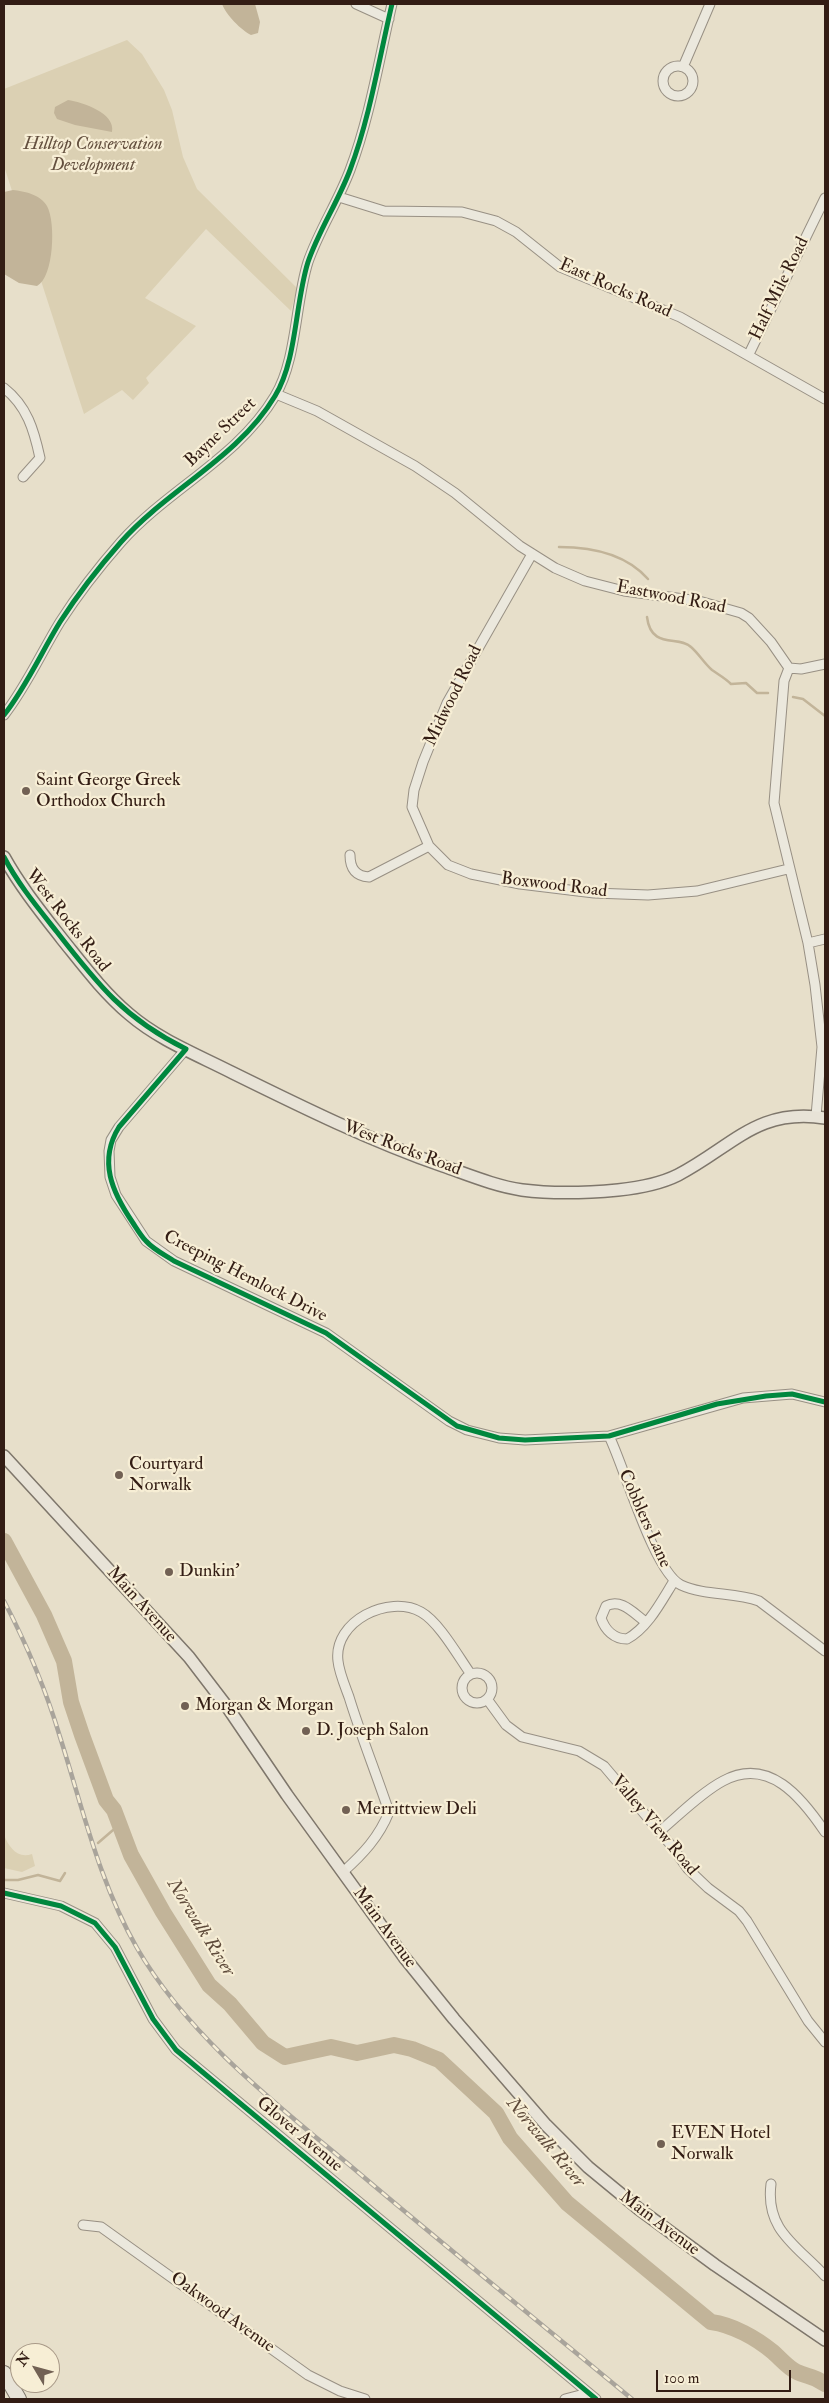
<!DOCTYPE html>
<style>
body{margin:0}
#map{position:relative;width:829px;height:2403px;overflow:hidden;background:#e7dfca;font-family:"IM FELL Double Pica",serif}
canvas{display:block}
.frame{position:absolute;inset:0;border:5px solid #331d14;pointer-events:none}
.north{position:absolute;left:10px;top:2343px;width:50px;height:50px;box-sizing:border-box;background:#f7eed5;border:1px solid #a99a88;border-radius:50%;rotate:307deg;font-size:14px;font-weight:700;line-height:20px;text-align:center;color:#331d14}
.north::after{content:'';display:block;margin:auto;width:18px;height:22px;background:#726154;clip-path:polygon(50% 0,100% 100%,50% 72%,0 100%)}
.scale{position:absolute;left:656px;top:2370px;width:135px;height:22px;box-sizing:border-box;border:2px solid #331d14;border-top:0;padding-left:6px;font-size:15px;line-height:18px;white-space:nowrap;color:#331d14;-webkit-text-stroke:4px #f7eed5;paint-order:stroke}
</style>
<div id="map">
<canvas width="829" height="2403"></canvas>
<div class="frame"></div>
<div class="north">N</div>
<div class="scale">100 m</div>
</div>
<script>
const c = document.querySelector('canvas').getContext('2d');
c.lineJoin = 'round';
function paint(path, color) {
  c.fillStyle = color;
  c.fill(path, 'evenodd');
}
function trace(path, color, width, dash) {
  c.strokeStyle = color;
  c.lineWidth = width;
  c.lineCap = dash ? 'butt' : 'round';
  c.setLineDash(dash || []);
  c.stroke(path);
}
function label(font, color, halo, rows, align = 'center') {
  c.font = font + ' "IM FELL Double Pica",serif';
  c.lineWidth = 4.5;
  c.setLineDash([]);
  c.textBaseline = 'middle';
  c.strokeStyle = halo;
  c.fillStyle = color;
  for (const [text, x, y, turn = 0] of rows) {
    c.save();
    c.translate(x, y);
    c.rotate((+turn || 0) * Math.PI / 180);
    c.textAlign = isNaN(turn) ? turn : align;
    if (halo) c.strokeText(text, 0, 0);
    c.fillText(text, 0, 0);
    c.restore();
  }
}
paint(new Path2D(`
 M127,40L142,54L164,90L172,110L183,157L197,189L297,288L291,311L206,229L145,298L196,326L146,378L149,383L133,400L122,390L84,414L4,166V89Z
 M4,1835C9,1847 17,1859 32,1854L35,1866L22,1872L4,1868Z`), '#dbd0b3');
paint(new Path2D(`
 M222,4H255L260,22L258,33L251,35C241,30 226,15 222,4Z
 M68,100C82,102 116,113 112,132L75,125L57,119L54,113L55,107Z
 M13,190C24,191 41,195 47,206C56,222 54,277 37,286L19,283L4,274V192Z`), '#c2b499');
trace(new Path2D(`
 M559,547C590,547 626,554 648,579
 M647,617C651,650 679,635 691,647C699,654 704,663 712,670C719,675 725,678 731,684L746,683L757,693H768
 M793,697L803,699L825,716
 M98,1843L120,1824
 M4,1880H18L38,1875L60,1881L65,1873`), '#c2b499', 2.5);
trace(new Path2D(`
 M4,1541L44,1615L64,1661L71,1702L82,1735L106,1800L114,1810L131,1855L163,1912L209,1985L230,2004L263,2043L285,2057L331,2047L357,2053L394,2045L412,2049L439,2060L496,2113L510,2138L567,2203L711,2322C733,2325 756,2338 773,2352C780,2358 788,2368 797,2372C807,2377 813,2375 825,2384`), '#c2b499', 16);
const minor = new Path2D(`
 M356,4L389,19
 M663 81a15 15 0 1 1 30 0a15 15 0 1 1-30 0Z
 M683,67L710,4
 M339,197L384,211L462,212L496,221L516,232L560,267L680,317L825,399
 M749,354L825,198
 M4,388C27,406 34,430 40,458L23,477
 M276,394L317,411L415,466L455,493L520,546L555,568L585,581L624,591L699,601L741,613L749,618L771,642L789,668
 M789,668L784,681L774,803L808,943L815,985L822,1047L816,1116
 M789,668L801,669L825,664
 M4,715C26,687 41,653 60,622C78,594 99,567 121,542C168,489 238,458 275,396C297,360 295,303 308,262C319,230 338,202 350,170C370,117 379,59 392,4
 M429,846L412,807L414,790L423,762L447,703L532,554
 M350,855C350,869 356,876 369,877L429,846L448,865L471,874L520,884L594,893L648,895L697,891L788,869
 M808,943L825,939
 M186,1049L119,1127L111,1140L109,1151L110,1177L116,1195L146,1241L174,1261L326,1333L449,1421L467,1430L499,1438L525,1440L609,1436L743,1398L792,1394L825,1402
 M609,1436C624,1466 654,1572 681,1585C705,1596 734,1592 759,1601L825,1651
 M646,1622C634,1614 622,1598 606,1606L601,1618C605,1630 614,1639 627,1639C648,1628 662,1600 674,1581
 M462 1688a15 15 0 1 1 30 0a15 15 0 1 1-30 0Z
 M487,1699L506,1725L522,1737L579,1751L604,1766L670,1844L688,1869L708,1888L739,1911L747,1921L808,2021L825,2042
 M659,1832C678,1816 702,1792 723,1781C769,1756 802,1798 825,1832
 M343,1872C363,1854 379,1837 389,1812C376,1773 361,1736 349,1697C345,1686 339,1672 338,1661C333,1621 389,1594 421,1612C439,1622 458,1656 470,1673
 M4,1893L61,1906L95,1923L115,1947L153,2019L176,2050L596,2399
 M771,2184C765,2231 798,2246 825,2276
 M83,2225L101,2227L308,2375L340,2391L365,2399
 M565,2399L588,2393`);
const major = new Path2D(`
 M4,857C20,886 41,912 62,939C83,965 103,992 129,1014C159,1040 198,1055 233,1073C302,1107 371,1141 443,1166C469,1175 495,1186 522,1190C553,1194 586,1193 618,1190C637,1188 660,1184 678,1175C732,1147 758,1107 825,1118
 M4,1456L189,1657L228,1708L287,1795L404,1957L454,2019L546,2125L588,2167L639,2209L715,2265L825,2340`);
const highway = new Path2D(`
 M4,2373L19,2399`);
trace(minor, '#989084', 11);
trace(major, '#7e766b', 14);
trace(highway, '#7e766b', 16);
trace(minor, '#ebe8dd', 9);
trace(major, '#e8e3d7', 11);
trace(highway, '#e8e3d7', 14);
const rail = new Path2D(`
 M4,1601C27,1645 46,1690 60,1737C83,1809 99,1882 137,1948C188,2036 276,2104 353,2168C445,2246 539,2322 632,2399`);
trace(rail, '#a9a49b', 4.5);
trace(rail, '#f7eed5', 2.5, [8]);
trace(new Path2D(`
 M4,715C26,687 41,653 60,622C78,594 99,567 121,542C168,489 238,458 275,396C297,360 295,303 308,262C319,230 338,202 350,170C370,117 379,59 392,4
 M4,857C18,884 38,908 57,932C98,985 125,1019 186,1049L119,1127C98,1161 112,1192 133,1223C137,1229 141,1236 146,1241C154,1250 165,1255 174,1261L326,1333L457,1426L499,1438L525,1440L609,1436L717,1404L766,1396L792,1394L825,1402
 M4,1893L61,1906L95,1923L115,1947L153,2019L176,2050L596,2399`), '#00873e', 5);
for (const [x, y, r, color] of [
 [26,791,5,"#726154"],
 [119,1475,5,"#726154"],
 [169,1572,5,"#726154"],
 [185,1706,5,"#726154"],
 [306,1731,5,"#726154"],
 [346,1810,5,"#726154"],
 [661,2144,5,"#726154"]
]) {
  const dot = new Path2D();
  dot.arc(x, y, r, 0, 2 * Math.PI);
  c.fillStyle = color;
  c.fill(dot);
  trace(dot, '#f7eed5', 2);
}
label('italic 18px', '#634f3e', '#f7eed5', [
 ["Hilltop Conservation",93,145],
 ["Development",93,166]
]);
label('18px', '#331d14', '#f7eed5', [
 ["East Rocks Road",615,289,24],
 ["Half Mile Road",780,289,-64],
 ["Bayne Street",221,433,-44],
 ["Eastwood Road",671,598,11],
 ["Midwood Road",454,696,-64],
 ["Boxwood Road",554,886,7],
 ["West Rocks Road",67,921,52],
 ["West Rocks Road",402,1149,21],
 ["Creeping Hemlock Drive",245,1277,27],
 ["Cobblers Lane",644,1519,66],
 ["Main Avenue",141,1605,48],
 ["Valley View Road",654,1826,50],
 ["Main Avenue",384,1928,54],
 ["Glover Avenue",299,2135,40],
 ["Main Avenue",659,2224,37],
 ["Oakwood Avenue",222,2313,36]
]);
label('18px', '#331d14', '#f7eed5', [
 ["Saint George Greek",36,781],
 ["Orthodox Church",36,802],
 ["Courtyard",129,1465],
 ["Norwalk",129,1486],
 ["Dunkin'",179,1572],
 ["Morgan & Morgan",195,1706],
 ["D. Joseph Salon",316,1731],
 ["Merrittview Deli",356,1810],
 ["EVEN Hotel",671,2134],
 ["Norwalk",671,2155]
], 'left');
label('italic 19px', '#5f4b3b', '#f7eed5', [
 ["Norwalk River",200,1928,58],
 ["Norwalk River",545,2143,50]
]);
</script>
